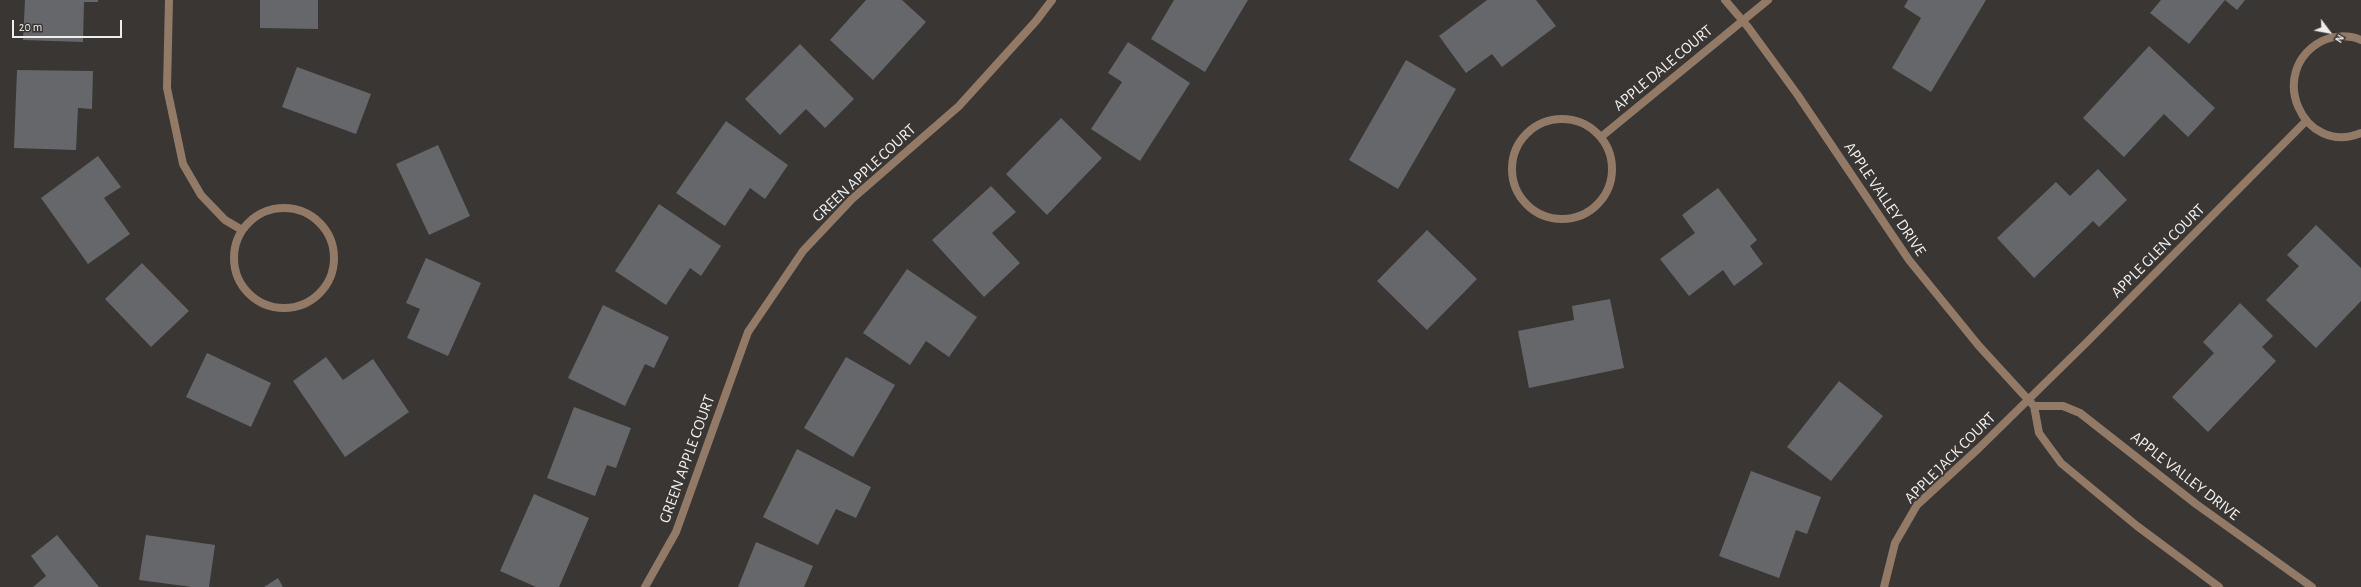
<!DOCTYPE html>
<style>
body{margin:0}
#map{position:relative;width:2361px;height:587px;overflow:hidden;background:#393634;font-family:"Alegreya Sans",sans-serif}
canvas{display:block}
.north{position:absolute;left:2309px;top:12px;width:40px;height:40px;-webkit-text-stroke:3px #393634;paint-order:stroke;rotate:122deg;font-size:11px;font-weight:700;line-height:16px;text-align:center;color:#f0eeec}
.north::after{content:'';display:block;margin:auto;width:14px;height:18px;background:#f0eeec;clip-path:polygon(50% 0,100% 100%,50% 72%,0 100%)}
.scale{position:absolute;left:12px;top:20px;width:110px;height:18px;box-sizing:border-box;border:2px solid #f0eeec;border-top:0;padding-left:5px;font-size:12px;line-height:14px;white-space:nowrap;color:#f0eeec;-webkit-text-stroke:3px #393634;paint-order:stroke}
</style>
<div id="map">
<canvas width="2361" height="587"></canvas>
<div class="north">N</div>
<div class="scale">20 m</div>
</div>
<script>
const c = document.querySelector('canvas').getContext('2d');
c.lineJoin = 'round';
function paint(path, color) {
  c.fillStyle = color;
  c.fill(path, 'evenodd');
}
function trace(path, color, width, dash) {
  c.strokeStyle = color;
  c.lineWidth = width;
  c.lineCap = dash ? 'butt' : 'round';
  c.setLineDash(dash || []);
  c.stroke(path);
}
function label(font, color, halo, rows, align = 'center') {
  c.font = font + ' "Alegreya Sans",sans-serif';
  c.lineWidth = 4;
  c.setLineDash([]);
  c.textBaseline = 'middle';
  c.strokeStyle = halo;
  c.fillStyle = color;
  for (const [text, x, y, turn = 0] of rows) {
    c.save();
    c.translate(x, y);
    c.rotate((+turn || 0) * Math.PI / 180);
    c.textAlign = isNaN(turn) ? turn : align;
    if (halo) c.strokeText(text, 0, 0);
    c.fillText(text, 0, 0);
    c.restore();
  }
}
paint(new Path2D(`
 M25,0H98V2H84L83,42L23,40Z
 M260,0H318V29L260,28Z
 M866,0H902L926,22L873,80L830,40Z
 M1174,0H1248L1205,72L1151,39Z
 M1487,0H1536L1556,26L1502,67L1492,54L1466,73L1439,36Z
 M1908,0H1986L1931,92L1892,68L1921,18L1904,7Z
 M2161,0H2245L2237,10L2225,0L2189,44L2150,13Z
 M1128,42L1190,83L1140,161L1091,129L1122,82L1108,73Z
 M800,44L854,99L825,128L806,109L780,135L745,99Z
 M2149,46L2215,108L2188,137L2164,114L2124,157L2083,118Z
 M1406,60L1456,89L1398,189L1349,160Z
 M297,67L371,94L356,134L282,107Z
 M17,70L93,71L92,109L78,108L76,150L14,148Z
 M1061,118L1102,158L1047,215L1006,174Z
 M726,121L788,165L765,199L750,188L725,226L676,193Z
 M438,145L470,216L429,235L396,164Z
 M98,156L121,187L104,198L130,234L88,264L41,198Z
 M2098,169L2127,200L2099,227L2093,221L2034,278L1997,238L2056,182L2070,196Z
 M991,186L1016,212L992,233L1020,263L984,297L932,240Z
 M1718,188L1757,240L1750,246L1763,264L1734,286L1723,270L1689,296L1660,259L1695,233L1682,215Z
 M659,204L721,246L701,276L690,268L666,305L615,271Z
 M2316,225L2361,268V301L2316,348L2266,300L2299,266L2287,255Z
 M1427,230L1477,279L1427,330L1377,281Z
 M426,258L481,283L448,356L407,338L420,309L406,303Z
 M142,263L189,311L151,347L105,299Z
 M907,269L977,317L949,357L926,341L910,365L863,333Z
 M1610,299L1624,368L1529,388L1518,331L1574,320L1572,306Z
 M2240,303L2273,336L2262,347L2276,361L2208,432L2172,397L2214,353L2203,342Z
 M603,305L669,337L654,368L645,364L625,406L568,378Z
 M207,353L271,383L251,427L186,397Z
 M326,357L343,380L373,359L409,412L345,457L293,381Z
 M846,357L895,385L853,457L804,428Z
 M1839,381L1883,416L1831,481L1787,447Z
 M574,407L631,428L616,468L607,465L595,496L547,478Z
 M797,449L871,487L856,518L836,509L818,545L763,517Z
 M1751,471L1821,497L1807,534L1796,530L1779,578L1719,556Z
 M534,494L589,518L559,587H536L500,571Z
 M57,535L99,587H33L46,576L31,556Z
 M146,535L215,545L209,587H192L139,580Z
 M756,542L813,566L804,587H738Z
 M278,578L283,587H264Z`), '#66676b');
trace(new Path2D(`
 M169,0L167,88L183,164L201,195L225,220L242,230
 M1725,0L1748,27L1797,94L1909,260L1979,346L2034,406L2039,433L2061,463L2137,526L2219,587
 M2361,40C2349,35 2334,35 2322,41C2265,71 2303,157 2361,133
 M1512 169a50 50 0 1 1 100 0a50 50 0 1 1-100 0Z
 M1601,137L1768,0
 M234 258a50 50 0 1 1 100 0a50 50 0 1 1-100 0Z
 M2034,406H2063L2080,413L2196,504L2312,587
 M645,587L676,532L748,332L803,251L852,199L959,106L1036,21L1052,0
 M1884,587L1895,543L1917,505L1979,448L2088,341L2306,121`), '#937a67', 8);
label('16px', '#f0eeec', '#393634', [
 ["APPLE DALE COURT",1663,68,-40],
 ["GREEN APPLE COURT",864,173,-43],
 ["APPLE VALLEY DRIVE",1885,199,56],
 ["APPLE GLEN COURT",2158,251,-45],
 ["APPLE JACK COURT",1950,458,-45],
 ["GREEN APPLE COURT",687,459,-70],
 ["APPLE VALLEY DRIVE",2185,476,38]
]);
</script>
